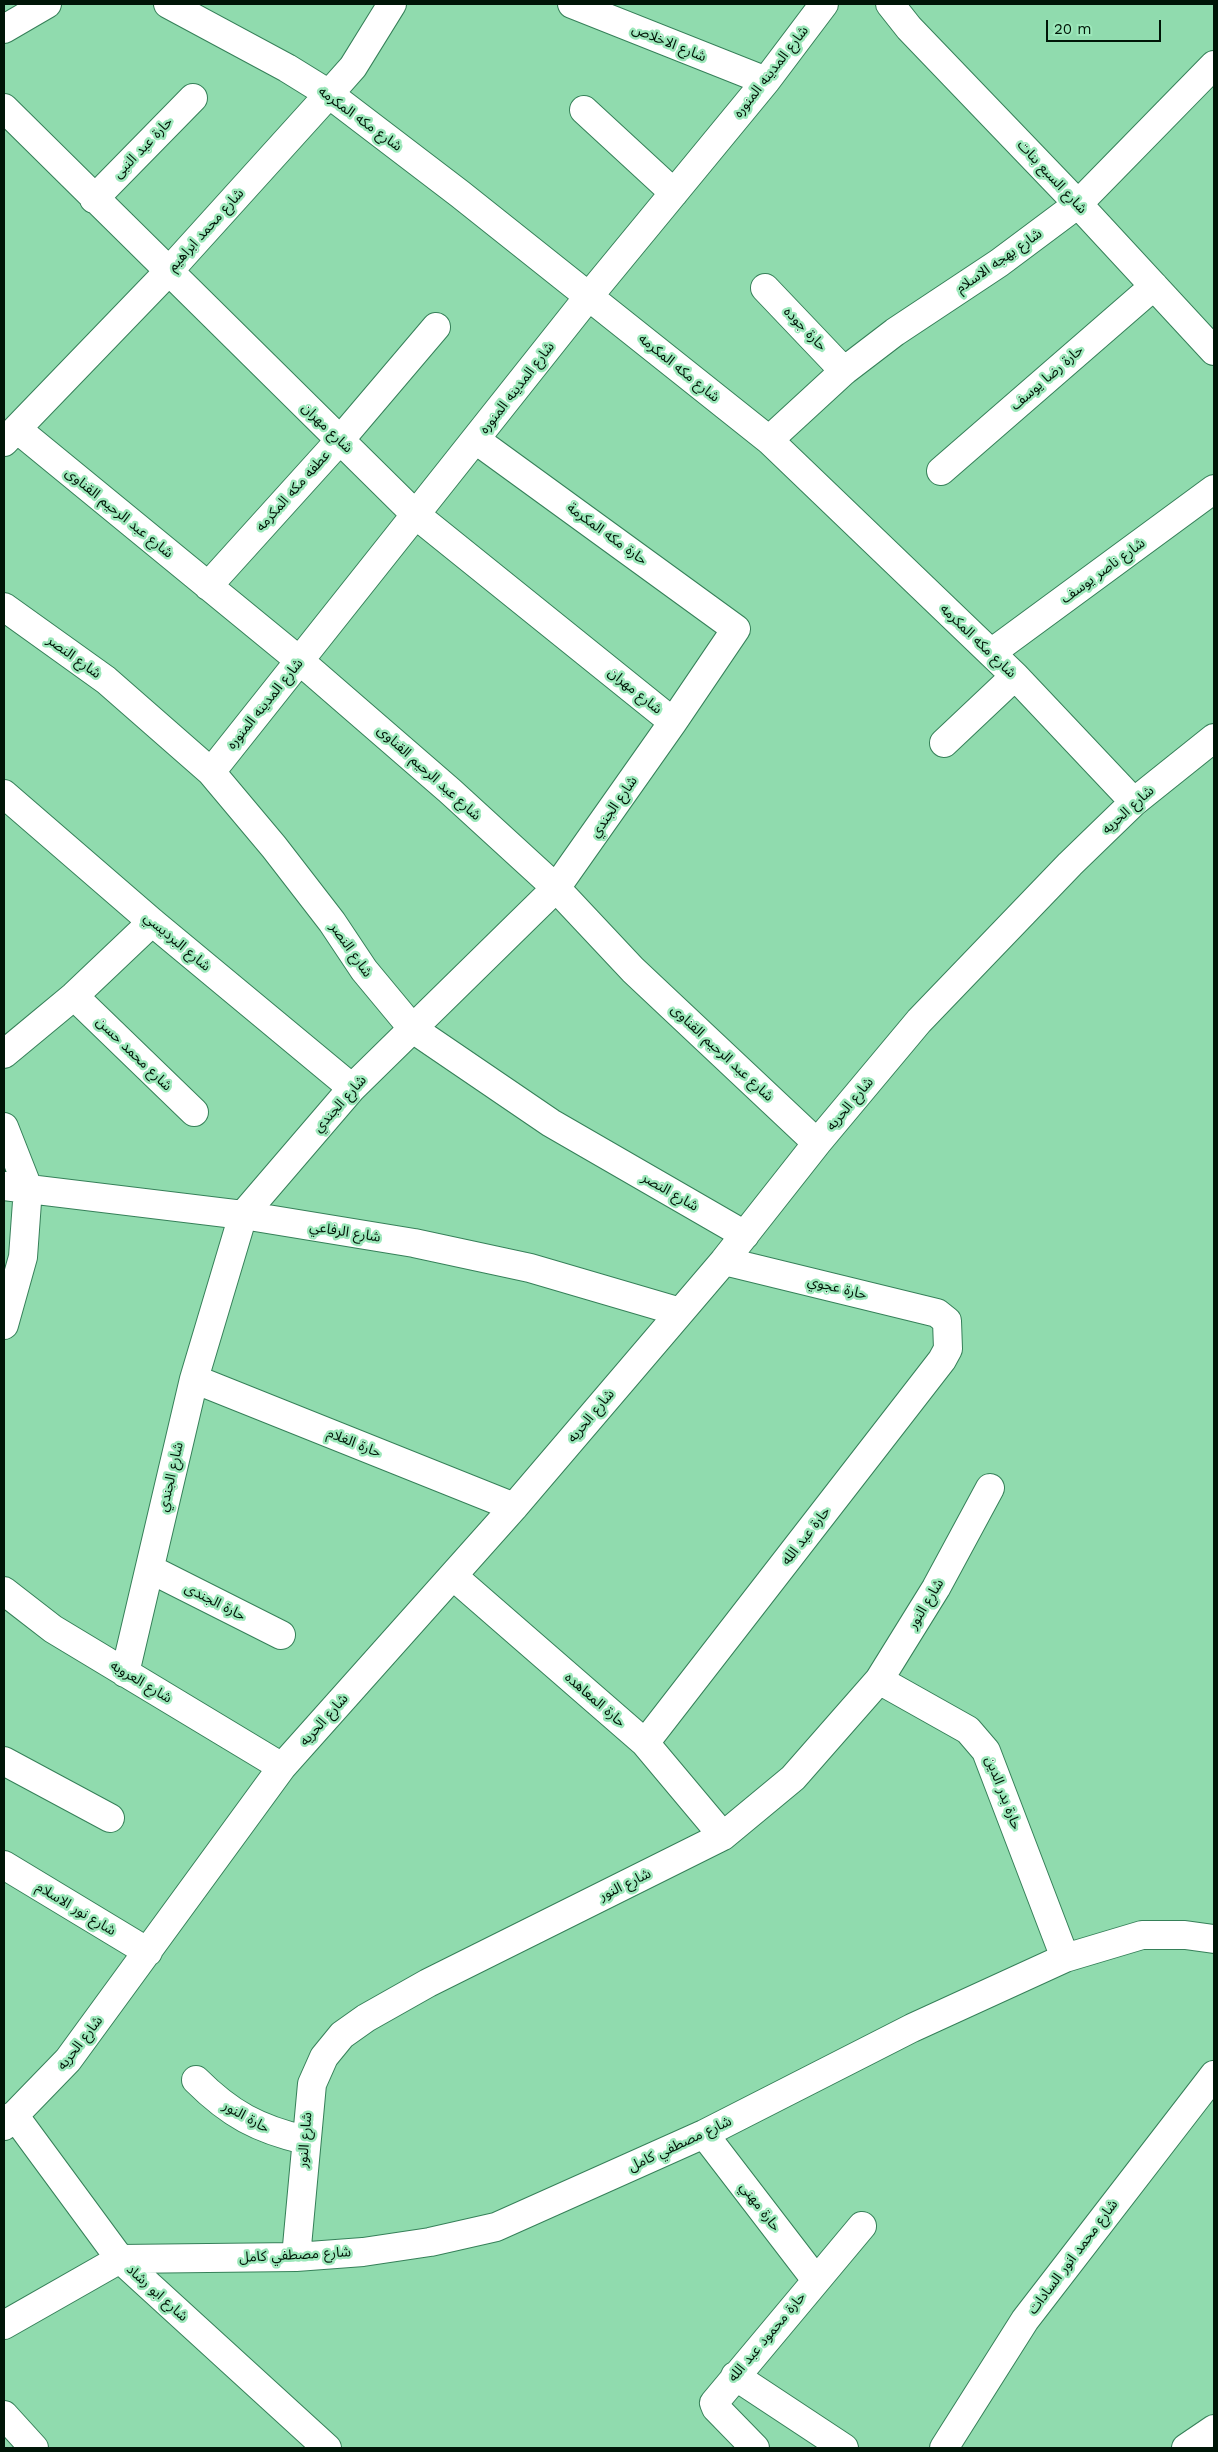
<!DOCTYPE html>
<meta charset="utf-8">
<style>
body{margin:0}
#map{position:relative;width:1218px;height:2452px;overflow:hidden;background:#90dbae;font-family:"Work Sans",sans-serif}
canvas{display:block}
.frame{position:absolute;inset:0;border:5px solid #001507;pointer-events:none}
.scale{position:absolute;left:1046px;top:20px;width:115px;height:22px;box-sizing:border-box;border:2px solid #001507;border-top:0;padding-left:6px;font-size:15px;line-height:18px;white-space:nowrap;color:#001507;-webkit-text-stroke:4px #9de8bb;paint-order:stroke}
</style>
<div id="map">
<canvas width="1218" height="2452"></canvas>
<div class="frame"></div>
<div class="scale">20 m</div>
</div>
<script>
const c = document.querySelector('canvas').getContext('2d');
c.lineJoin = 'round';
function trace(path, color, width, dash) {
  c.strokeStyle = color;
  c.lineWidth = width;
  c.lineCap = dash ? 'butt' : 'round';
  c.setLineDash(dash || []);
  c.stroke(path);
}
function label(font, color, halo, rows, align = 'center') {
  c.font = font + ' "Work Sans","Noto Sans Arabic",sans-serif';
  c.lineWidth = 5;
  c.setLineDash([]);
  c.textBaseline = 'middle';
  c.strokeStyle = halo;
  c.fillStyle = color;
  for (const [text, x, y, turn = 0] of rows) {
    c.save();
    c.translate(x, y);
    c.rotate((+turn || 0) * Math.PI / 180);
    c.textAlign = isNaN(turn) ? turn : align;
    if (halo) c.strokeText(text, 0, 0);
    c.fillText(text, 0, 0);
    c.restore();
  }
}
const minor = new Path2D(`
 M168,4L287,68L329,94L460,194L769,440L1015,676L1134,802
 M572,4L766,81
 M890,4L909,28L1078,204L1214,351
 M4,29L47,4
 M4,108L416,515L673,722
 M584,110L674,193
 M94,199L193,98
 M765,288L844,371
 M17,429L300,661L450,791L556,888L633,970L817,1143
 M769,440L844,371L895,332L999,263L1078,204L1214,65
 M4,442L168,272L329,94L353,67L392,4
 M941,471L1154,286
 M208,586L340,440L436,327
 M4,607L106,680L211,772L274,847L332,922L364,970L413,1029L551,1123L745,1235
 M991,653L1214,489
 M944,743L1015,676
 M211,772L589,296L766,81L824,4
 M4,794L152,922L352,1088
 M74,996L194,1112
 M4,1054L74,996L152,922
 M4,1127L28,1188L23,1257L4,1325
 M4,1186L243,1215L414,1243L530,1268L680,1312
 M194,1379L514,1507
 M150,1569L281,1635
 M453,1576L645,1743L723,1836
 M4,1591L53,1629L282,1767
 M125,1673L194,1379L243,1215L352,1088L556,888L673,722L736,629L476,440
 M879,1680L968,1730L986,1751L1065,1958
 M645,1743L942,1360L948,1349L947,1321L937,1313L724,1261
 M4,1761L110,1818
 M4,1865L148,1952
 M196,2080C230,2114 258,2129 305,2140
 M14,2115L120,2259L327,2448
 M4,2126L68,2060L282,1767L514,1507L724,1261L817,1143L919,1021L1070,864L1134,802L1214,738
 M704,2134L816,2280
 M296,2257L312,2084L324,2057L342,2035L366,2018L428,1983L723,1836L793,1778L879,1680L936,1588L990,1488
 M4,2325L120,2259L296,2257L363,2252L430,2242L496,2227L704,2134L912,2028L1065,1958L1142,1935H1185L1214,1939
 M735,2376L844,2448
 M4,2415L34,2448
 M755,2448L716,2408L714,2403L862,2226
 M944,2448L1025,2320L1214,2075
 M1186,2448L1214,2429`);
trace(minor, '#368059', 30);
trace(minor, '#fff', 28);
label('14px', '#001507', '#9de8bb', [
 ["شارع الاخلاص",669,43,22],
 ["شارع المدينه المنوره",771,72,-52],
 ["شارع مكه المكرمه",360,119,36],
 ["حارة عبد النبى",143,148,-46],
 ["شارع السبع بنات",1052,177,47],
 ["شارع محمد ابراهيم",206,230,-48],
 ["شارع بهجه الاسلام",999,261,-35],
 ["حارة جوده",805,329,46],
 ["شارع مكه المكرمه",679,368,39],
 ["حارة رضا يوسف",1047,378,-41],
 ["شارع المدينه المنوره",517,388,-52],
 ["شارع مهران",327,428,44],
 ["عطفه مكه المكرمه",293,491,-48],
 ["شارع عبد الرحيم القناوى",119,513,39],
 ["حارة مكه المكرمة",607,534,36],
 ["شارع ناصر يوسف",1103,571,-36],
 ["شارع مكه المكرمه",978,641,44],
 ["شارع النصر",74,657,36],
 ["شارع مهران",635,691,39],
 ["شارع المدينه المنوره",265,704,-51],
 ["شارع عبد الرحيم القناوى",429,773,42],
 ["شارع الجندي",614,807,-55],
 ["شارع الحريه",1128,810,-42],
 ["شارع البرديسي",177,942,40],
 ["شارع النصر",351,950,55],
 ["شارع عبد الرحيم القناوى",722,1053,43],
 ["شارع محمد حسن",134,1054,44],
 ["شارع الجندي",340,1104,-48],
 ["شارع الحريه",850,1104,-50],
 ["شارع النصر",670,1192,30],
 ["شارع الرفاعي",345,1232,9],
 ["حارة عجوي",837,1288,14],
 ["شارع الحريه",591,1416,-50],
 ["حارة الغلام",354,1443,22],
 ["شارع الجندي",171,1477,-77],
 ["حارة عبد الله",806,1536,-52],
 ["حارة الجندى",215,1602,27],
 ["شارع النور",926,1604,-59],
 ["شارع العروبه",141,1682,31],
 ["حارة المعاهده",595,1700,41],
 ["شارع الحريه",324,1720,-48],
 ["حارة بدر الدين",1003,1793,69],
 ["شارع النور",625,1885,-26],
 ["شارع نور الاسلام",76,1909,31],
 ["شارع الحريه",80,2043,-52],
 ["حارة النور",246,2117,29],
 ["شارع النور",305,2140,-85],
 ["شارع مصطفي كامل",680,2144,-25],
 ["حارة مهني",760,2207,53],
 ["شارع مصطفي كامل",295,2255,-3],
 ["شارع محمد انور السادات",1073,2257,-53],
 ["شارع ابو رشاد",157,2293,42],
 ["حارة محمود عبد الله",767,2337,-50]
]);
</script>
